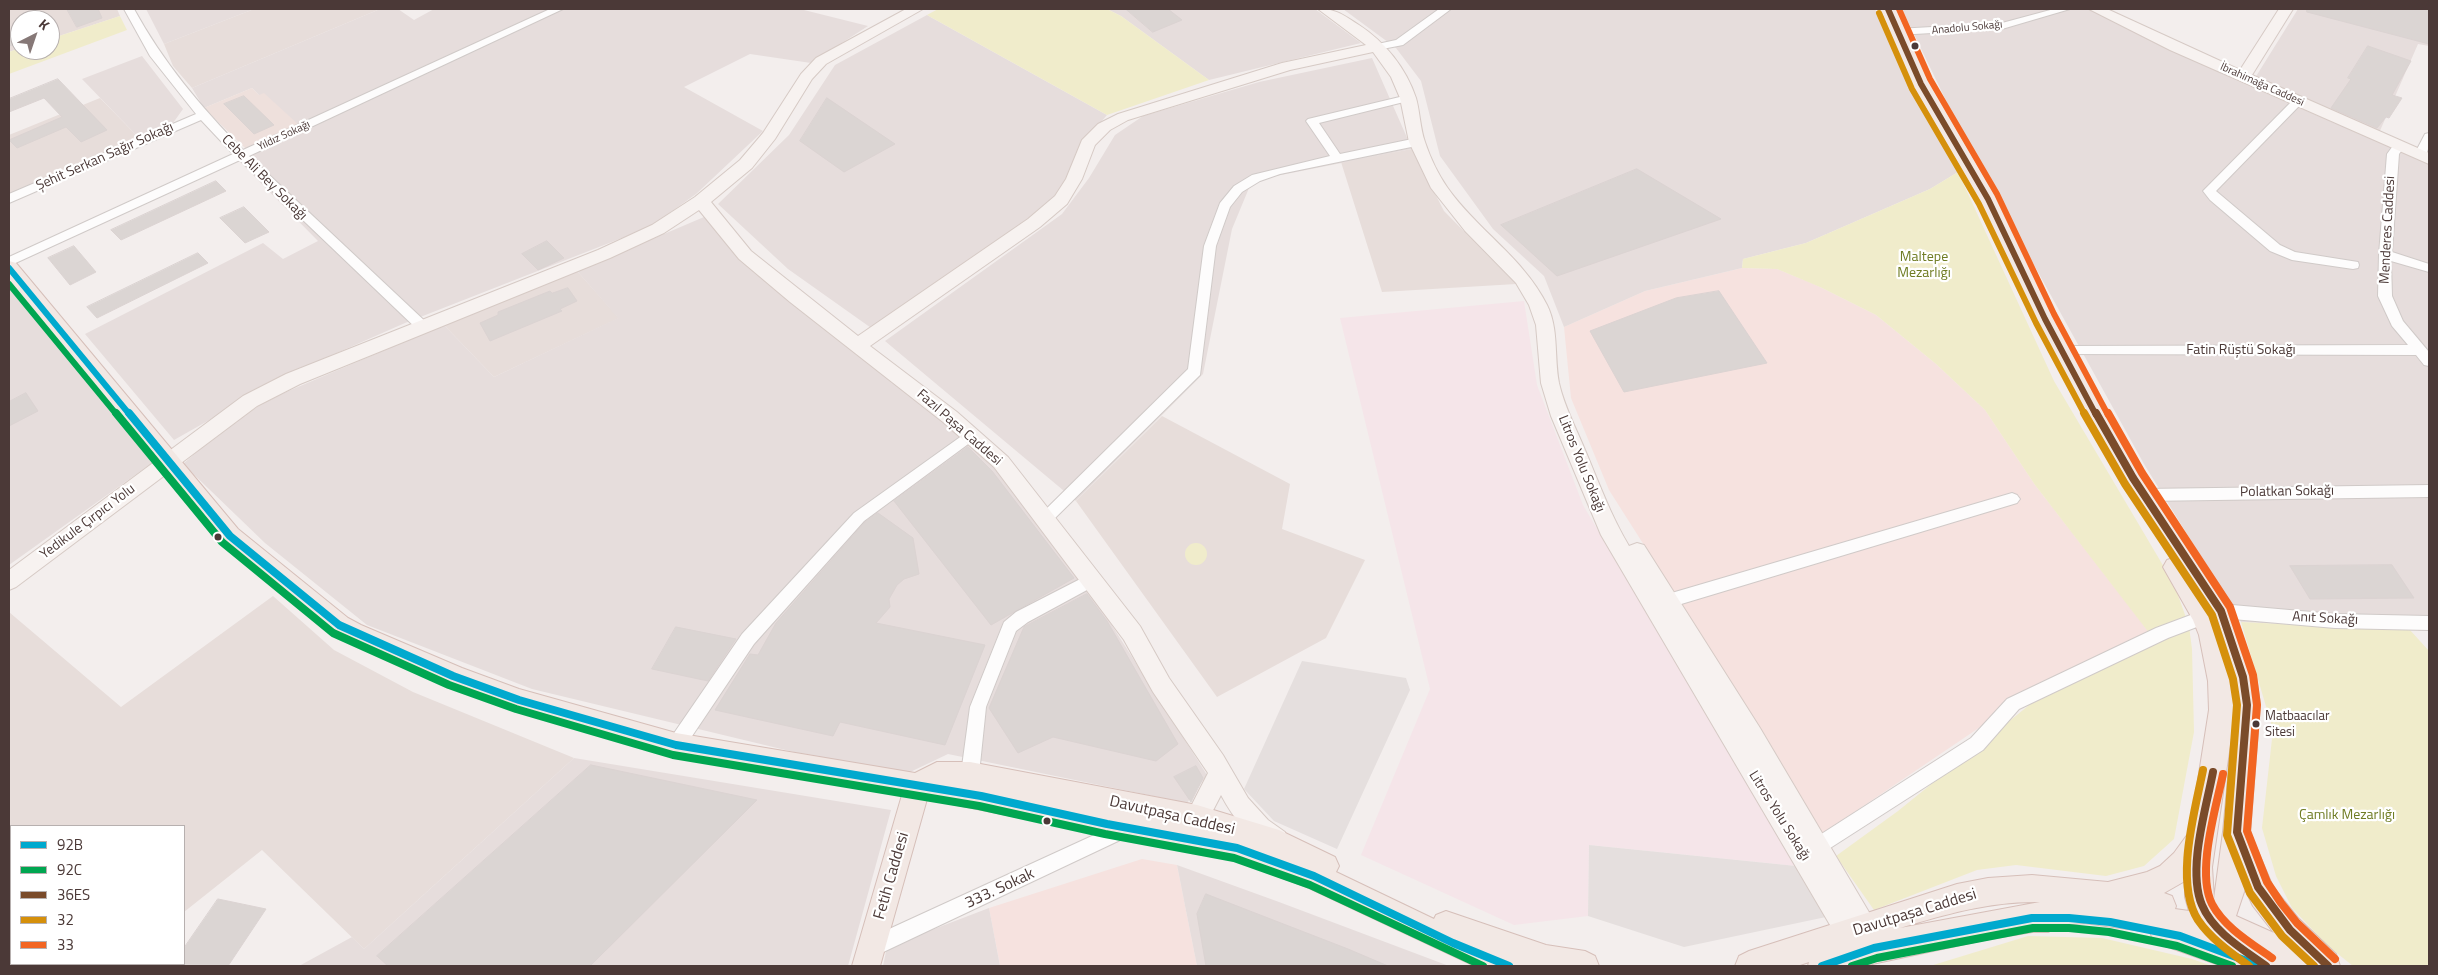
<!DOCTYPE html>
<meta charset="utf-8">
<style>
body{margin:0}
#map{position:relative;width:2438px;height:975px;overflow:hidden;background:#f3eeed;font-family:"Titillium Web",sans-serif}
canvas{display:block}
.frame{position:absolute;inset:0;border:10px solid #4b3937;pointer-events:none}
.legend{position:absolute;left:10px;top:825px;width:175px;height:140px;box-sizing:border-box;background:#fff;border:1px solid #b7b0af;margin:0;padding:6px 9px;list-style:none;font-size:15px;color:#4b3937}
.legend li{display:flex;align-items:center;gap:10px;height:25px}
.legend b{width:25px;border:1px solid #b7b0af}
.north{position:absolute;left:10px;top:10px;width:50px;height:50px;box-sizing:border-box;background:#fff;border:1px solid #b7b0af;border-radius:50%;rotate:41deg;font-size:14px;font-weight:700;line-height:20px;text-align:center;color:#4b3937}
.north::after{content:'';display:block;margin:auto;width:18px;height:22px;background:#867877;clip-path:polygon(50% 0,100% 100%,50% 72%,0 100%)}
</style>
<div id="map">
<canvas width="2438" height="975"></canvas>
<div class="frame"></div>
<ul class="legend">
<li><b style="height:6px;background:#00a9ce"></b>92B</li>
<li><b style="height:6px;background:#00a651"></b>92C</li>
<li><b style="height:6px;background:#7a4b2a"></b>36ES</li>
<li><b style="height:6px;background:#d5900b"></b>32</li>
<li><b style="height:6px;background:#f26522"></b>33</li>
</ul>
<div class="north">K</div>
</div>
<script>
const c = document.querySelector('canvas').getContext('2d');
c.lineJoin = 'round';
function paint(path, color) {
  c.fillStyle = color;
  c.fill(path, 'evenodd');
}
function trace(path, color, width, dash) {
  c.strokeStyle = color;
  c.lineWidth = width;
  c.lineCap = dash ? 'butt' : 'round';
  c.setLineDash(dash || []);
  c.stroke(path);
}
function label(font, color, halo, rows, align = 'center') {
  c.font = font + ' "Titillium Web",sans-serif';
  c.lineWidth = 4.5;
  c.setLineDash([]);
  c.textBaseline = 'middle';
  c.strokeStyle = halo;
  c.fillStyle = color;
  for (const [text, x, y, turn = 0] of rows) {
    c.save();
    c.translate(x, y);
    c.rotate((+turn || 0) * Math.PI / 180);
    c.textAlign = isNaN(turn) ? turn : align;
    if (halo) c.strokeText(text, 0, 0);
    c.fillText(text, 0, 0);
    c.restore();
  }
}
paint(new Path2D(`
 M9,9H117L120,16L50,39V20H20V48L9,52Z
 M254,9H380L192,88L173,66L164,44Z
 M100,98L139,138L9,195V135Z
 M1412,149L1444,211L1516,284L1382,292L1341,162Z
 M577,271L619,318L494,377L444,325Z
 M1162,416L1290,484L1282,529L1365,560L1326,638L1217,697L1076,501Z
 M273,596L334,650L413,692L574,758L364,949L262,850L184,912V826H11V964H116L113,966H9V612L121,707Z`), '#e7ddda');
paint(new Path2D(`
 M1742,268L1777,269L1816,285L1876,315L1936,364L1985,410L2035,485L2154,638L1998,715L1822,834L1766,737L1609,490L1571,398L1564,327L1645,291Z
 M1142,859L1177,865L1197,966H1000L989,908Z`), '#f6e2df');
paint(new Path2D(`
 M146,9H254L164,44Z
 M380,9H398L414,20L434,9H800L868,26L811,63L750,54L684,87L763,131L696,194L650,227L405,323L296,371L174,440L85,334L263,243L283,259L318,241L239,161L246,149L259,95L252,88L204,108L192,88Z
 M1107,9H1315L1361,43L1209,80L1121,16Z
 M1343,9H1875L1958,172L1930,189L1806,243L1743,259L1742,268L1645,291L1564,327L1544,276L1493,229L1440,156L1421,81L1396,48Z
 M1902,9H2091L2233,79L2429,164V631L2241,622L2144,464L1964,138Z
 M2298,9H2429V46L2418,44L2379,133L2255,78Z
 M927,15L1107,115L1082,144L1064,187L1035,214L874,330L788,269L718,204L789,135L835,65Z
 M142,56L183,109L173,123L139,138L82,79Z
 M1372,58L1412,149L1261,179L1249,188L1232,229L1203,374L1076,501L885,341L1062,214L1089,178L1115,135L1143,116L1259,82Z
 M704,217L861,354L987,459L1078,572L1207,775L1187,803L948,754L906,774L798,753L532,689L367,625L265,543L183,464L232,421L279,395L444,325L494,377L618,318L577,271Z
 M9,283L152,463L9,565Z
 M574,758L891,810L848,966H299L352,937L364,949Z
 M1177,865L1279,902L1449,966H1197Z
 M989,908L1000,966H883L887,947Z`), '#e6dddc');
paint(new Path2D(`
 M252,88L259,95L264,93L299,125L246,149L204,108Z`), '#eee0dc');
paint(new Path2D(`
 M1524,301L1537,385L1583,505L1796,866L1589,845L1588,916L1514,925L1361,855L1430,689L1340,318Z`), '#f5e5e9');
paint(new Path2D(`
 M938,9H1107L1121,16L1209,80L1107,115L927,15Z
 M120,16L127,30L9,74V52L20,48V50H50V39Z
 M1958,172L2054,381L2174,584L2189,626L2192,649L2194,732L2174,839L2144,866L2106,876L2016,865L1977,870L1874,910L1836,856L1898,811L2028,706L2015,696L2153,638L2035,485L1985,410L1936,364L1876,315L1820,287L1777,269L1742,268L1743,259L1806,243L1930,189Z
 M1185 554a11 11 0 1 1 22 0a11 11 0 1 1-22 0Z
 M2241,622L2410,630L2429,651V966H2353L2328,946L2292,908L2276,876L2262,828L2273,730Z
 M2028,936L2102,938L2192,959L2212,966H1930Z`), '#f0eccb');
paint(new Path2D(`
 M1302,661L1406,678L1410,690L1337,849L1274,821L1244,789Z
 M1589,845L1796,866L1826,917L1684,947L1588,916Z`), '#e5dfde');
const building = new Path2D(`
 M67,9H98L102,18L77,27Z
 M1126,9H1168L1182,20L1153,32Z
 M2307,9H2429V44L2307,12Z
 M20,32V43L9,46V35Z
 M2368,46L2411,61L2392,95L2402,98L2389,118L2386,117L2377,128L2331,108L2351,79L2348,78Z
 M58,79L107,130L81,142L66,127L17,148L9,140L62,117L44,98L9,112V99Z
 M244,96L274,125L254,134L224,104Z
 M827,98L895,144L844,172L800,141Z
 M1637,169L1721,219L1557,276L1501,225Z
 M216,181L226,191L121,240L111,230Z
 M244,207L269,232L245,243L220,218Z
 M547,241L564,258L538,270L522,254Z
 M74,246L96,272L70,285L48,258Z
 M198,253L208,263L97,318L87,307Z
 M568,288L577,301L560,309L562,311L490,341L480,323L498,315V312L550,291L552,293Z
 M1719,291L1767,363L1624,392L1590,331L1676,298Z
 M26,393L38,411L9,426V402Z
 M968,447L992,471L1074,578L991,625L894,501Z
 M878,513L913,538L919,574L904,579L897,585L889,599L890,607L876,623L985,645L945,745L840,722L833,736L715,710L750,654L758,655L776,623L865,522Z
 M2392,565L2414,598L2310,599L2290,566Z
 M1087,594L1107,621L1178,744L1156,761L1053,737L1018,753L989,708L1024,627Z
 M676,627L736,639L708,681L652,669Z
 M591,765L757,800L590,966H388L377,956Z
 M1196,766L1203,778L1191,802L1174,777Z
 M1206,894L1348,949L1388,966H1206L1197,914Z
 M218,899L266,909L228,966H184V948Z`);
paint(building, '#dbd5d3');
trace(building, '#dbd3d2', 1);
const street = new Path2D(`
 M124,9H134C163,62 200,106 243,150L550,9H563L249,156L428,324L430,327L428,330H418L240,160L9,266V257L233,154L201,120L9,203V194L196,114L150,56Z
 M1439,9H1451L1403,45L1377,50L1372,47L1373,45L1396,40Z
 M2054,9H2070L2002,29L1897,35L1892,32L1897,29L2002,23Z
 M1408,95L1412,96V100L1319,123L1340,154L1417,138L1421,139V145L1280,174L1260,181L1242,192L1230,207L1216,246L1200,375L1050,523L1045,525L1040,523L1037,519L1040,515L1188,369L1204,246L1220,203L1234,186L1252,175L1330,156L1306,121L1308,119Z
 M2298,98L2302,99V103L2216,191L2280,245L2295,252L2358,262L2359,265L2358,268L2353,269L2292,260L2270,251L2210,200L2203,191L2294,99Z
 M2429,133C2430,143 2429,150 2424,158H2416L2414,155L2425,134Z
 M2399,142L2405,146L2399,154L2392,252L2429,264V272L2391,261L2392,296L2403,321L2429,352V366L2424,365L2416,355L2057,354L2055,351L2062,346L2408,345L2392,326L2378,296L2379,254L2387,154L2395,143Z
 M970,430L975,431L977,435L975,439L864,521L754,644L682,751L676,753L670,751L667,745L670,739L742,634L854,513Z
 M2429,485V497L2144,501L2139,499L2136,495L2139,491L2144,489Z
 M2012,493L2017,495L2020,499L2017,503L1658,611L1652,609L1650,604L1652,599L1658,597Z
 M1092,573L1098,574L1100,579L1098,584L1028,622L1016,631L986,707L979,774L976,780L970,782L964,780L961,774L970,707L1004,622L1016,612Z
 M2221,604L2335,614L2429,616V630L2335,628L2221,618L2215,616L2213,611L2215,606Z
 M2204,610L2210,612L2212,617L2210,622L2168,638L2019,709L1983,750L1824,852L1818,855L1812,852L1809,846L1812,840L1971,738L2007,699L2156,628Z
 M1129,819L1135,821L1138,827L1135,833L877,955L870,958L863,955L860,948L863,941Z`);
const secondary = new Path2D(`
 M906,9H923L826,64L812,79L775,139L752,168L711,202L751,251L858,336L1028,219L1055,196L1066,179L1082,140L1098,124L1118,114L1282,63L1366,45L1318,9C1337,9 1343,15 1359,25C1385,42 1406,68 1416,98C1420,112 1420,128 1425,142C1430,157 1438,174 1447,187C1476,229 1524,258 1547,305C1559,329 1554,357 1559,383C1564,406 1576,428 1585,450C1599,483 1611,516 1629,546L1637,543L1644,545L1760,728L1873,919L1877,928L1873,937L1864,940L1859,939L1858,942L1849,946L1840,942L1601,535L1551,416L1541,383L1536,325L1529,305L1516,283L1465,231L1431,188L1409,142L1400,98L1391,77L1373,52L1290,70L1128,120L1110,130L1095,145L1082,179L1067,204L1040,227L870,346L957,412L1008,457L1140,626L1169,678L1223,755L1248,798L1268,820L1285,832L1288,840L1285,848L1276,851C1250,841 1234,819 1221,795L1205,826L1197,829L1189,826L1185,818L1208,773L1153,692L1124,640L994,467L943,422L790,302L739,259L699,210L664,233L610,258L300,384L257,406L16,587L9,590V570L243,396L286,374L598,250L652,225L695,197L740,160L763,133L801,74L816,58Z
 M2089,9H2107L2240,70L2279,9H2293L2252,75L2429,153V164L2170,50Z`);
const primary = new Path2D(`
 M1880,9H1896L1930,84L1997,199L2055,319L2100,402L2141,472L2233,611L2256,677L2260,705L2250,833L2273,887L2298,918L2336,954L2340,966H2222L2154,942L2150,932L2084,923L2061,925L2048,932H2032L1984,940L1863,966H1808L1809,962L1797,966H1735L1739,956L1749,951L1957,884L1988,878L2032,875L2108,882L2147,872L2160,866L2174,853L2190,831L2209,710L2208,681L2199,635L2193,620L2163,567L2167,560L2173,558L2125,484L2080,405L2035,319L1979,199L1912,84ZM2233,725L2223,832L2214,899L2212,867ZM2185,881V897L2189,911L2175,909L2176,906L2172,896L2164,893ZM2245,889L2253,906L2274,933L2236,916ZM2040,902L1900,928C1946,914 1992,901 2040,902Z
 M9,261L16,263L238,529L348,618L361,625L462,668L519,689L676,733L915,773L937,762H970L1197,805L1279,830L1335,857L1339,866L1336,872L1434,919L1436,915L1446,911L1546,945L1585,951L1595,956L1599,966H1475L1307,887L1237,861L927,799L880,966H852L902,795L676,757L519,711L444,684L330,632L222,543L9,281Z`);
trace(street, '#d0cac8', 2);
trace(secondary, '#d6cac5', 2);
trace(primary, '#d6bfb9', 2);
paint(street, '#fdfcfc');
paint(secondary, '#f7f2f0');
paint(primary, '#f2e8e4');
trace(new Path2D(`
 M9,268L130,415`), '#00a9ce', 6);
trace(new Path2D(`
 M129,413L230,536L339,625L453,676L519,700L676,745L981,796L1107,824L1237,848L1314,876L1453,943L1509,966
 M1822,966L1874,948L2032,918H2069L2110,922L2180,936L2260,966`), '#00a9ce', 8);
trace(new Path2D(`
 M9,284L117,415`), '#00a651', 6);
trace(new Path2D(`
 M116,413L222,542L333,633L449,685L516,709L673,755L979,806L1105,834L1234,858L1310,885L1483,966
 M1852,966L1877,958L2033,928H2069L2109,932L2177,946L2232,966`), '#00a651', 8);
trace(new Path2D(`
 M1888,9L1921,84L1988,199L2045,319L2096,415`), '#7a4b2a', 6);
trace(new Path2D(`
 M2096,413L2133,478L2221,611L2243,677L2247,705L2237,832L2258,887L2290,930L2328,966
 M2213,772C2206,809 2187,870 2202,905C2213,932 2244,950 2266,966`), '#7a4b2a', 8);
trace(new Path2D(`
 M1879,13L1912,89L1979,204L2036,323L2085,415`), '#d5900b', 6);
trace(new Path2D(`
 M2084,413L2125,484L2212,615L2233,679L2237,705L2227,835L2250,893L2282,936L2314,966
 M2203,770C2195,811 2174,882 2198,920C2211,939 2231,953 2249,966`), '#d5900b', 8);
trace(new Path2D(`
 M1899,9L1930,79L1997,194L2054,314L2108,415`), '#f26522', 6);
trace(new Path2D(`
 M2108,413L2142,473L2230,607L2253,675L2257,705L2247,831L2267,882L2281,903L2297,923L2335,959
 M2223,774C2216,808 2196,872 2212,904C2224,927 2251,943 2272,958`), '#f26522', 8);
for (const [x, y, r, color] of [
 [1915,46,4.5,"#4b3937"],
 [218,537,4.5,"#4b3937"],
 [2256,724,4.5,"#4b3937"],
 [1047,821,4.5,"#4b3937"]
]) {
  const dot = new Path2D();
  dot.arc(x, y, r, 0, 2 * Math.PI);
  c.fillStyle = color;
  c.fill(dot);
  trace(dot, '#fff', 2);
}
label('11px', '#4b3937', '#fff', [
 ["Anadolu Sokağı",1967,28,-5],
 ["İbrahimağa Caddesi",2262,85,24],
 ["Yıldız Sokağı",284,136,-25]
]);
label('13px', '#4b3937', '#fff', [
 ["Matbaacılar",2265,717],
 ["Sitesi",2265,733]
], 'left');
label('14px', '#4b3937', '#fff', [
 ["Şehit Serkan Sağır Sokağı",105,157,-24],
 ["Cebe Ali Bey Sokağı",264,178,45],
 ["Menderes Caddesi",2388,230,-87],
 ["Fatin Rüştü Sokağı",2241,351],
 ["Fazıl Paşa Caddesi",959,428,41],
 ["Litros Yolu Sokağı",1581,464,68],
 ["Polatkan Sokağı",2287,492,-1],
 ["Yedikule Çırpıcı Yolu",88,522,-37],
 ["Anıt Sokağı",2325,619,3],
 ["Litros Yolu Sokağı",1779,816,58]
]);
label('14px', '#6f7c23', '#fff', [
 ["Maltepe",1924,258],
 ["Mezarlığı",1924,274],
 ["Çamlık Mezarlığı",2347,816]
]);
label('16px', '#4b3937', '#fff', [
 ["Davutpaşa Caddesi",1172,816,13],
 ["Fetih Caddesi",892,876,-74],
 ["333. Sokak",1000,889,-25],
 ["Davutpaşa Caddesi",1915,913,-17]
]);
</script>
